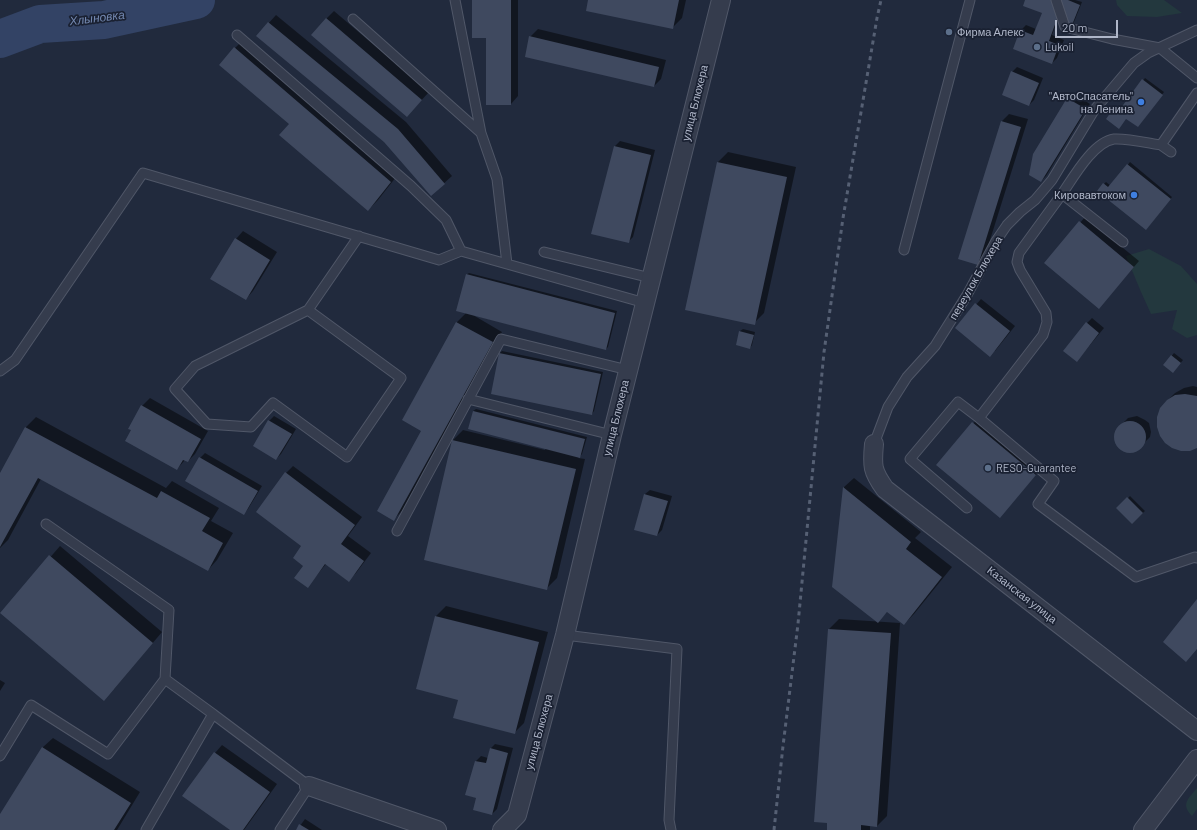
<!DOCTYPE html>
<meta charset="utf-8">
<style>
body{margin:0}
#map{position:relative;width:1197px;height:830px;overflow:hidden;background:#212a3d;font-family:Barlow,sans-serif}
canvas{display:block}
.scale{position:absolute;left:1055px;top:20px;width:63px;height:18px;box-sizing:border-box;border:2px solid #b0b7c9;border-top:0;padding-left:5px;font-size:12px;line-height:14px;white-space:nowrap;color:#b0b7c9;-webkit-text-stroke:3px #1a2132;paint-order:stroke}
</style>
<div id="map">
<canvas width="1197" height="830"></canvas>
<div class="scale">20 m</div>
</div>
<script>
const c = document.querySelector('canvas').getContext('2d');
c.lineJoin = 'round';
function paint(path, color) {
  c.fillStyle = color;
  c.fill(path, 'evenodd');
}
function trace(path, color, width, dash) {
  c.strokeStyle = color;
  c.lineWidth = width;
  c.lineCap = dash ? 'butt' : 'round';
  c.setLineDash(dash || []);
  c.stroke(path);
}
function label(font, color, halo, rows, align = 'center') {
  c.font = font + ' Barlow,sans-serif';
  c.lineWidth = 3.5;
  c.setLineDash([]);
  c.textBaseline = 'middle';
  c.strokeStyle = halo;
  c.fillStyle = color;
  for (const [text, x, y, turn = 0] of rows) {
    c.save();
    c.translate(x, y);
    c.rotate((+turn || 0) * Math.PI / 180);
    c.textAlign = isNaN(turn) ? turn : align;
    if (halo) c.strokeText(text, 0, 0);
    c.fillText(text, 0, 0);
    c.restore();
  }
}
paint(new Path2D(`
 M1116,0H1164L1182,13L1157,17L1127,16L1117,5Z
 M1149,249L1181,266L1197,284V335L1187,338L1172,329L1177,310L1151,314L1141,292L1126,256Z
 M1197,788V809L1192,816C1180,804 1189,798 1197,788Z`), '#23383e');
paint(new Path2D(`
 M473,0H518V96L511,104Z
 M589,0H686L682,18L672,28Z
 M1026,0H1075L1082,2L1074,22L1072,24L1058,19L1052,35L1064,40L1057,58L1052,63L1021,30L1026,25L1036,29L1043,12Z
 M334,11L429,92L407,116L326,19Z
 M276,15L406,122L452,176L431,195L385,142L257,36Z
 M538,29L666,60L661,79L654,86L530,37Z
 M245,38L400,172L378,200L368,210L290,124L235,48Z
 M1017,67L1043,78L1034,100L1029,105L1012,72Z
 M1145,78L1164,92L1140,124L1127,118L1107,119L1116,107L1120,110Z
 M1073,93L1090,104L1046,176L1041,181L1034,155L1068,98Z
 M1009,114L1028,119L985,256L978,264L1002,121Z
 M620,141L655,150L633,237L628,242L615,146Z
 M728,152L796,167L764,313L754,323L686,309L718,162Z
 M1130,162L1172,197L1148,227L1104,184L1106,182L1111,186Z
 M1085,217L1139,261L1099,308L1046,263Z
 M243,231L277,252L253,291L246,299L236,239Z
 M469,273L617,311L608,347L606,349L473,315L502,332L404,509L394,519L422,430L403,419L457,322L466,313V275Z
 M981,299L1015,326L995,351L956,328Z
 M1092,318L1104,328L1081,356L1087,323Z
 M743,329L755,332L752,345L750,348L737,344L740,331Z
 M502,351L603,372L594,411L592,414L492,393L500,353Z
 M1174,353L1183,360L1175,370L1164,365Z
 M1193,386L1197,387V447L1167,401L1175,393L1184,388Z
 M150,398L208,431L195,454L188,461L185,460L177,469L142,406Z
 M476,409L587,437L582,454L578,458L585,459L557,578L547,588L425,559L453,440L463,430L545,450L546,448L473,411Z
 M274,416L296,429L281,454L276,459L269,421Z
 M1137,416L1145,420L1149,423L1151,432L1150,437L1137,450L1132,452L1127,451L1118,446L1115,436L1119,427L1128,418Z
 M36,417L166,488L172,481L219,508L211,521L233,533L217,560L208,570L41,479L8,540L0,548V475L26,427Z
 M978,418L1040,470L1004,512L938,465Z
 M205,453L262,486L248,509L243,514L187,480L200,458Z
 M293,466L362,517L348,536L371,553L356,573L348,581L326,564L308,586L303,546L286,473Z
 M854,478L921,532L915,538L952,567L914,614L904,624L888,611L878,621L833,586L844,487Z
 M650,490L672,496L662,530L657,535L645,494Z
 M1130,496L1145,511L1132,523L1118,508Z
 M60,546L162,632L114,689L2,613Z
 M446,606L548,632L524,723L514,733L459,699L418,688L436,616Z
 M839,619L900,623L887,816L877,826L870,825V830H828V822L815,821L829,629Z
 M0,680L5,683L0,691Z
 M53,738L140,792L117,830H0V815L43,747Z
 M495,744L513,748L497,809L492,814L477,798L467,795L476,761L481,756L488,758L490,749Z
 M222,745L277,784L244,830H231L215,753Z
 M305,819L322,830H297Z`), '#0007');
trace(new Path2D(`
 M0,39L40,24L104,20L196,0`), '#334365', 38);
paint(new Path2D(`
 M472,0H511V105H486V38H472Z
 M588,0H679L673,29L586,11Z
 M1025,0H1068L1080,5L1072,25L1057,19L1049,41L1059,45L1052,64L1013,49L1020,30L1033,35L1042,13L1023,6Z
 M326,18L422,100L407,117L311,35Z
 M268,22L398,129L445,184L431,196L384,142L256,36Z
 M529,36L659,67L654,87L525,57Z
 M234,47L391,182L368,211L279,135L289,124L219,65Z
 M1011,71L1039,83L1029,106L1002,95Z
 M1142,79L1163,95L1138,127L1126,119L1119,129L1106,119L1113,109L1118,112Z
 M1067,98L1086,109L1041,182L1029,175L1033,154Z
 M1001,121L1021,127L978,265L958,259Z
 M614,146L651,155L629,243L591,234Z
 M717,162L787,177L755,325L685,310Z
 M1127,164L1171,199L1146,230L1097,191L1103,183L1108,187Z
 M1079,221L1134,267L1099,309L1044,263Z
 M235,238L270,260L246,300L210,279Z
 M466,274L615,313L606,350L456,311Z
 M975,303L1010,331L990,357L955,328Z
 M456,322L493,342L394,521L377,511L421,431L402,420Z
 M1086,322L1099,333L1077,362L1063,351Z
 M739,331L754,335L750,349L736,345Z
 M499,353L601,374L592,415L491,394Z
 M1171,355L1181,363L1173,373L1163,365Z
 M1185,394L1197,396V448L1190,451H1181L1172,448L1165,443L1160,436L1157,427V417L1160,408L1167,400L1175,395Z
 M141,405L201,439L188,462L183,460L177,470L125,441L131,430L128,429Z
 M473,411L585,439L580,458L468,429Z
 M268,420L292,434L276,460L253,446Z
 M1114 437a16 16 0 1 1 32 0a16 16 0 1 1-32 0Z
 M972,422L1036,475L1000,518L936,465Z
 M25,427L157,498L161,491L210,518L202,531L223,543L208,571L38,478L0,547V473Z
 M452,440L576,469L547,590L424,560Z
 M199,457L258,491L244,515L185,481Z
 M285,472L355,525L341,544L364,561L349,582L325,564L308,588L294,578L303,566L293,558L301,546L256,512Z
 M843,487L911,542L906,549L942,577L904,625L887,612L878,623L832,587Z
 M644,494L668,501L657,536L634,530Z
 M1127,497L1143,513L1132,524L1116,508Z
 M49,555L153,643L104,701L0,613Z
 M1197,599V649L1186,662L1163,642Z
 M435,616L539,642L515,734L453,718L458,700L416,689Z
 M828,629L891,633L877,827L861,825V830H827V823L814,822Z
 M42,747L131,803L114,830H0V814Z
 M490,748L508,753L492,815L473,810L476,798L465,795L475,761L486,763Z
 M214,752L270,792L243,830H230L182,796Z
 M299,824L309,830H296Z`), '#3f495f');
const lane = new Path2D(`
 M455,0L481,133L497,179L507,264
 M1056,0L1065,27L1112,39L1160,48L1197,78
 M353,19L481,133
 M237,35L411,186L446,220L461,251L645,303
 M1161,145L1171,152
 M1062,194C1073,178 1093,142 1114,139C1126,138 1148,143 1161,145L1197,93
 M1123,242L1062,194L1019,253L1017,262L1020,270L1046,313L1047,322L1043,335L979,418L1054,481L1038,504L1136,577L1195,557L1197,558
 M904,250L970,0
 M544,252L651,278
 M308,310L195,366L175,389L207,424L251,427L273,403L347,457L401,378L308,310L359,236
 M0,371L15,360L143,173L439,260L461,251
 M468,399L612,435
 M874,444L888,407L907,377L935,346L967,295L996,241L1007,225L1020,212L1035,200L1052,180L1095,109L1134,63L1148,53L1197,30
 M967,508L910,459L958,402L979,418
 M46,524L169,610L165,679
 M397,531L501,339L628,370
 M565,635L677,649L669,820L671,830
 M0,756L31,705L108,754L165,679L213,714
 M146,830L213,714L309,786L280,830`);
const street = new Path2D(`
 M874,444C872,466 872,471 885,489L1197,731
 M309,786L437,830
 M502,830L517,815L565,635L612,435L721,0
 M1143,830L1197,759`);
trace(lane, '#505768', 11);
trace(street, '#505768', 20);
trace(lane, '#353c4d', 9);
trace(street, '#353c4d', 18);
trace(new Path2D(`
 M774,830L783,746L798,624L824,352L843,218L877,18L881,0`), '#566074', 3, [4, 4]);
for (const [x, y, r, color] of [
 [949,32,4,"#5c6f8a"],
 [1037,47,4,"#5c6f8a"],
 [1141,102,4,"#3f7fe0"],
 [1134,195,4,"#3f7fe0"],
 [988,468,4,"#5c6f8a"]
]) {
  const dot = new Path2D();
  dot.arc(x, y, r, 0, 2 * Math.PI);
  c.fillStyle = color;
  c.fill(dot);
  trace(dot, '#1a2132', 1.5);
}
label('11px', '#b0b7c9', '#1a2132', [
 ["Фирма Алекс",957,32],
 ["Lukoil",1045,47],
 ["\"АвтоСпасатель\"",1133,96,"right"],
 ["на Ленина",1133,109,"right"],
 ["Кировавтоком",1126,195,"right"],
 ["RESO-Guarantee",996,468]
], 'left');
label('11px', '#b0b7c9', '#1a2132', [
 ["улица Блюхера",695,103,-76],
 ["переулок Блюхера",976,278,-60],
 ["улица Блюхера",616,418,-76],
 ["Казанская улица",1022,595,38],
 ["улица Блюхера",539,732,-75]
]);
label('italic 12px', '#758ab2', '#1a2132', [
 ["Хлыновка",97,18,-7]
]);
</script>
